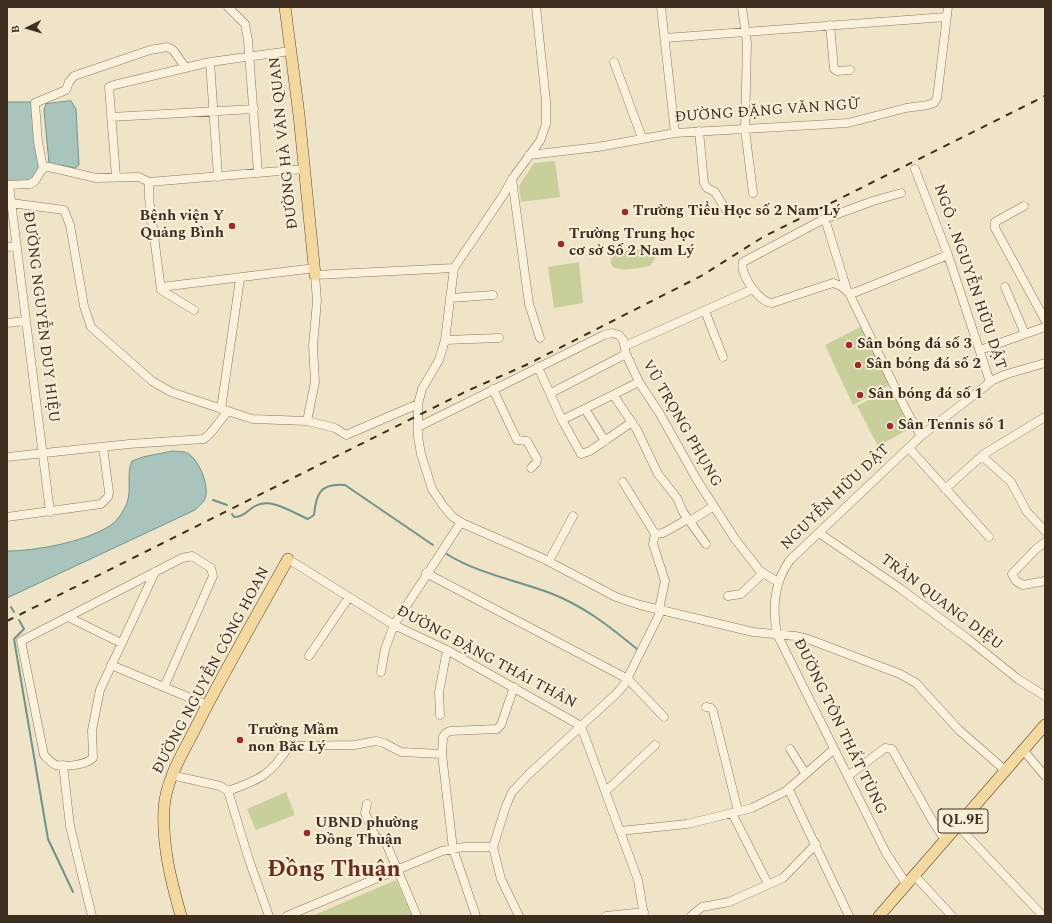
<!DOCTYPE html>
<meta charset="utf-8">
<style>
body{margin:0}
#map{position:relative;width:1052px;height:923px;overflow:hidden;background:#f0e4c8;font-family:Spectral,serif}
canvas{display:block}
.frame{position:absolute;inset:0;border:8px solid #3d2e20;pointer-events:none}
.north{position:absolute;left:8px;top:8px;width:40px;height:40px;-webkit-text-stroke:3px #f7eed8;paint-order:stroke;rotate:265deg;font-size:11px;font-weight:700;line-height:16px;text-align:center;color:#3d2e20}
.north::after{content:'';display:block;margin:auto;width:14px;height:18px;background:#3d2e20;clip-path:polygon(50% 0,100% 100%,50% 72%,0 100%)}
</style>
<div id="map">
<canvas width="1052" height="923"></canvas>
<div class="frame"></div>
<div class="north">B</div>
</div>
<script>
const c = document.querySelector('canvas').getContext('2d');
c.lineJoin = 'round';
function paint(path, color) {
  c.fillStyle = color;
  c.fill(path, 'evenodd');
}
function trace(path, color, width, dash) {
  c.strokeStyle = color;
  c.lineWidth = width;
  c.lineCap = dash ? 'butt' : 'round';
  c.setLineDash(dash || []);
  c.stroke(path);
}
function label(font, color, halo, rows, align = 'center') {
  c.font = font + ' Spectral,serif';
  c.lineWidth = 4;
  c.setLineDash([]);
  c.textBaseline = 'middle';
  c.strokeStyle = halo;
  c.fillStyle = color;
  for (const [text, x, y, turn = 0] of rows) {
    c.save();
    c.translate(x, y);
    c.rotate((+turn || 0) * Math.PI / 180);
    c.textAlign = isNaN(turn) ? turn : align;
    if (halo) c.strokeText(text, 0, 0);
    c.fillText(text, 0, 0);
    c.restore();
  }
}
paint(new Path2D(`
 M555,161L560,197L521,202L519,186L534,163Z
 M647,248L653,250C657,256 655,261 650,266C641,267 604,277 612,257L618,252Z
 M579,262L583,303L554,308L548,267Z
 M862,326L892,384L853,405L825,345Z
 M893,387L913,427L878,446L857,406Z
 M286,792L295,815L256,830L247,809Z
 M396,880L412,916H312Z`), '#c9cf9b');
const water = new Path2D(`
 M71,101L76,109L79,165L75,168L49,163L44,110L46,104Z
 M7,102H32L39,169L31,182L7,183Z
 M174,451C178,452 186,451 189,454C199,461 208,483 206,495C205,502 200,505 195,510L7,598V551C36,551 83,542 108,527C117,522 123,512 127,503C132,489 126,473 132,461L143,457Z`);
paint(water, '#a9c4bc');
trace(water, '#6f938a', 1);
trace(new Path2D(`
 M213,500L227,505
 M232,514L234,517C244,517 248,510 255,506C271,497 293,513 308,519L314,515C316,494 320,483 345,485L433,545
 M445,553C476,573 515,580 550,593C584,606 609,626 637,649
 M11,607L14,612
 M19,620L24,629L14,639L48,839L73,892`), '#6f938a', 2);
const minor = new Path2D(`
 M228,7L245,24L248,40L258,173
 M536,7L546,101V124L540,141L512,179L504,194L454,268L445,340L439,360L422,389L418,404V437L421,454L432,489L444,507L453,517L464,524L542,558L616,597L640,605L753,632L795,636L808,639L900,674L916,683L959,730L1006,771
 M661,7L675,133
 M742,7L747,43L745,129L753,193
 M830,25L834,69L837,71L850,70
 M665,38L946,17
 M210,62L218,177
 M614,62L642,138
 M111,117L254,109
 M699,131L704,183L707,188L715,192L726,210
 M529,155L598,147L675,133L848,123L906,108L928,105L934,103L937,98L948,7
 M43,168L38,142L35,103L66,90L69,82L74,76L150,50L167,47L173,50L186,68
 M915,169L948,255L990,382
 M116,177L109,87L114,85L210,62L290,51
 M512,179L529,304L540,338
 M149,182V198L161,290L194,310
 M7,185L30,184L35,181L43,168L49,167L96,178L139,177L149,182L304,169
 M9,185L50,512
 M901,193L873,201L824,219L743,262C739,274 760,303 772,303L833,283L841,286L849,293L856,292L948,255
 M11,203L64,210L70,225L84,306L91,327L152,381L171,392L246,417L253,419L307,421L335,428L346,435L418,404
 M1024,206L995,222V228L1045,320
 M825,219L847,290
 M7,247L15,246
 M161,287L315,268
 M1005,287L1025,334
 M849,293L906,410L921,436
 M450,298L493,295
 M705,311L723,357
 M7,323L25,321
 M445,340L499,338
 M625,346L753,289
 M980,350L1045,327
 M538,367L562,420L581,454L590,451L632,422
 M493,389L517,440L527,441L537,459L536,463L531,468
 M551,393L626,354
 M614,396L637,430L658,474L677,498L683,512L706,544
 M221,409L240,279
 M585,409L605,441
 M562,420L639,382
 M307,421L315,382L313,346L317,301L315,275L454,268
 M418,427L604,335L612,333L619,335L623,340L626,354L639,382L660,414L697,480L735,539L760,571L778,582
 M909,448L989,537
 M982,456L1011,482L1027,512L1045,531
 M7,457L129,444L204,439C214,431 220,420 228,411
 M623,482L655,534L663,533L688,519
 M945,489L984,454L1045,417
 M7,517L101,504L108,497L109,492L103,447
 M690,521L714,506
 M819,533L901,589L968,639L1018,679L1045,696
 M655,534L653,544L665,581L659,609
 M1045,542L1036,549L1012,574L1016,581L1023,585L1045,581
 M288,559L394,625L447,650L581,726L638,880L644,916
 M549,561L573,516
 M155,572L100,690L92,730L93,758C86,765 66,767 56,765C51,763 48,759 44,755L21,641L155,572L182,558L192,556L211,568L213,576L164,687
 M426,573L628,679L664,717
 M728,596L741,594L763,573
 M68,617L121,643
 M309,656L349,597
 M111,665L207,705
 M381,672L385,649L394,625L461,522
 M706,707L711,708L713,711L738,811
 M440,715L439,692L447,650
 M790,749L805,773
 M1024,751L1045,776
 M63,765L70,826L92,916
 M171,775L220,786L228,791L249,860L269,916
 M848,776L885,748L892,749L932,820L945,840
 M228,791C259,780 271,775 289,746L354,745L376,741L384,743L401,752L442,754
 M606,791L655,745
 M786,791L789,790L849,916
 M367,804L365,813L375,836L386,843L417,916
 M732,813L768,884
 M958,826L1043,916
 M620,831L687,824L752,808L786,791L834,749
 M915,876L952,916
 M907,885L886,853L777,634C772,608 774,582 790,560L921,436L993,380L1007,374L1045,363
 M287,916L442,851L464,847H493
 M476,916L453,849L442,754L443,737L446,733L450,731L497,729L501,725L514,687
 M519,916L501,879L493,847L506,806L512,792L530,773L616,694L624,685L662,609
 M606,916L644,912
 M691,916L702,907L729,902L783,878L816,844`);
const major = new Path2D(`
 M285,7L299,115L315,275
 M181,916C171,881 162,846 164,808C166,779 183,753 196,727C225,670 257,615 288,559
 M879,916L1045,725`);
trace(minor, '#8d765c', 9);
trace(major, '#5b4430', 12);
trace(minor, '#faf1dc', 8);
trace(major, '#f3d9a0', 11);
trace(new Path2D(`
 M7,621L467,391L526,365L703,275L763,237L1045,96`), '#3d2e20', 2, [7, 7]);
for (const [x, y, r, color] of [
 [625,212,4,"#9e2a2b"],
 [232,226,4,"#9e2a2b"],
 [561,244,4,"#9e2a2b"],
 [849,345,4,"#9e2a2b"],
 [858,365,4,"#9e2a2b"],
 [860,395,4,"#9e2a2b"],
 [890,426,4,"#9e2a2b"],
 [240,740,4,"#9e2a2b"],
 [307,833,4,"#9e2a2b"]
]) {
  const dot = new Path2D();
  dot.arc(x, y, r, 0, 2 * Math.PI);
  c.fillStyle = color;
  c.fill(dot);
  trace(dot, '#f7eed8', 1.5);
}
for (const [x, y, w] of [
 [963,821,50]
]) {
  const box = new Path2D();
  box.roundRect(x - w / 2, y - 12, w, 24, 3);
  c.fillStyle = '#f7eed8';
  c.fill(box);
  trace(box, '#3d2e20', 1);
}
label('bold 14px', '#3d2e20', null, [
 ["QL.9E",963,821]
]);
label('15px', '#3d2e20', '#f7eed8', [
 ["ĐƯỜNG ĐẶNG VĂN NGỮ",767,112,-4],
 ["ĐƯỜNG HÀ VĂN QUAN",285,143,-96],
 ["NGÕ .. NGUYỄN HỮU DẬT",969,277,71],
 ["ĐƯỜNG NGUYỄN DUY HIỆU",40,317,83],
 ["VŨ TRỌNG PHỤNG",681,424,60],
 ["NGUYỄN HỮU DẬT",836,498,-44],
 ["TRẦN QUANG DIỆU",941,603,37],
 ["ĐƯỜNG ĐẶNG THÁI THÂN",486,658,28],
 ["ĐƯỜNG NGUYỄN CÔNG HOAN",212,671,-62],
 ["ĐƯỜNG TÔN THẤT TÙNG",839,727,64]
]);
label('bold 15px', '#3d2e20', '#f7eed8', [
 ["Trường Tiểu Học số 2 Nam Lý",633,212],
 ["Bệnh viện Y",224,217,"right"],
 ["Quảng Bình",224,234,"right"],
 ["Trường Trung học",569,235],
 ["cơ sở Số 2 Nam Lý",569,252],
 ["Sân bóng đá số 3",857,345],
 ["Sân bóng đá số 2",866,365],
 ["Sân bóng đá số 1",868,395],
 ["Sân Tennis số 1",898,426],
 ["Trường Mầm",248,731],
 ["non Băc Lý",248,748],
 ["UBND phường",315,824],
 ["Đồng Thuận",315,841]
], 'left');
label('bold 23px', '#6b2e1e', '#f7eed8', [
 ["Đồng Thuận",334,871]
]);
</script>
